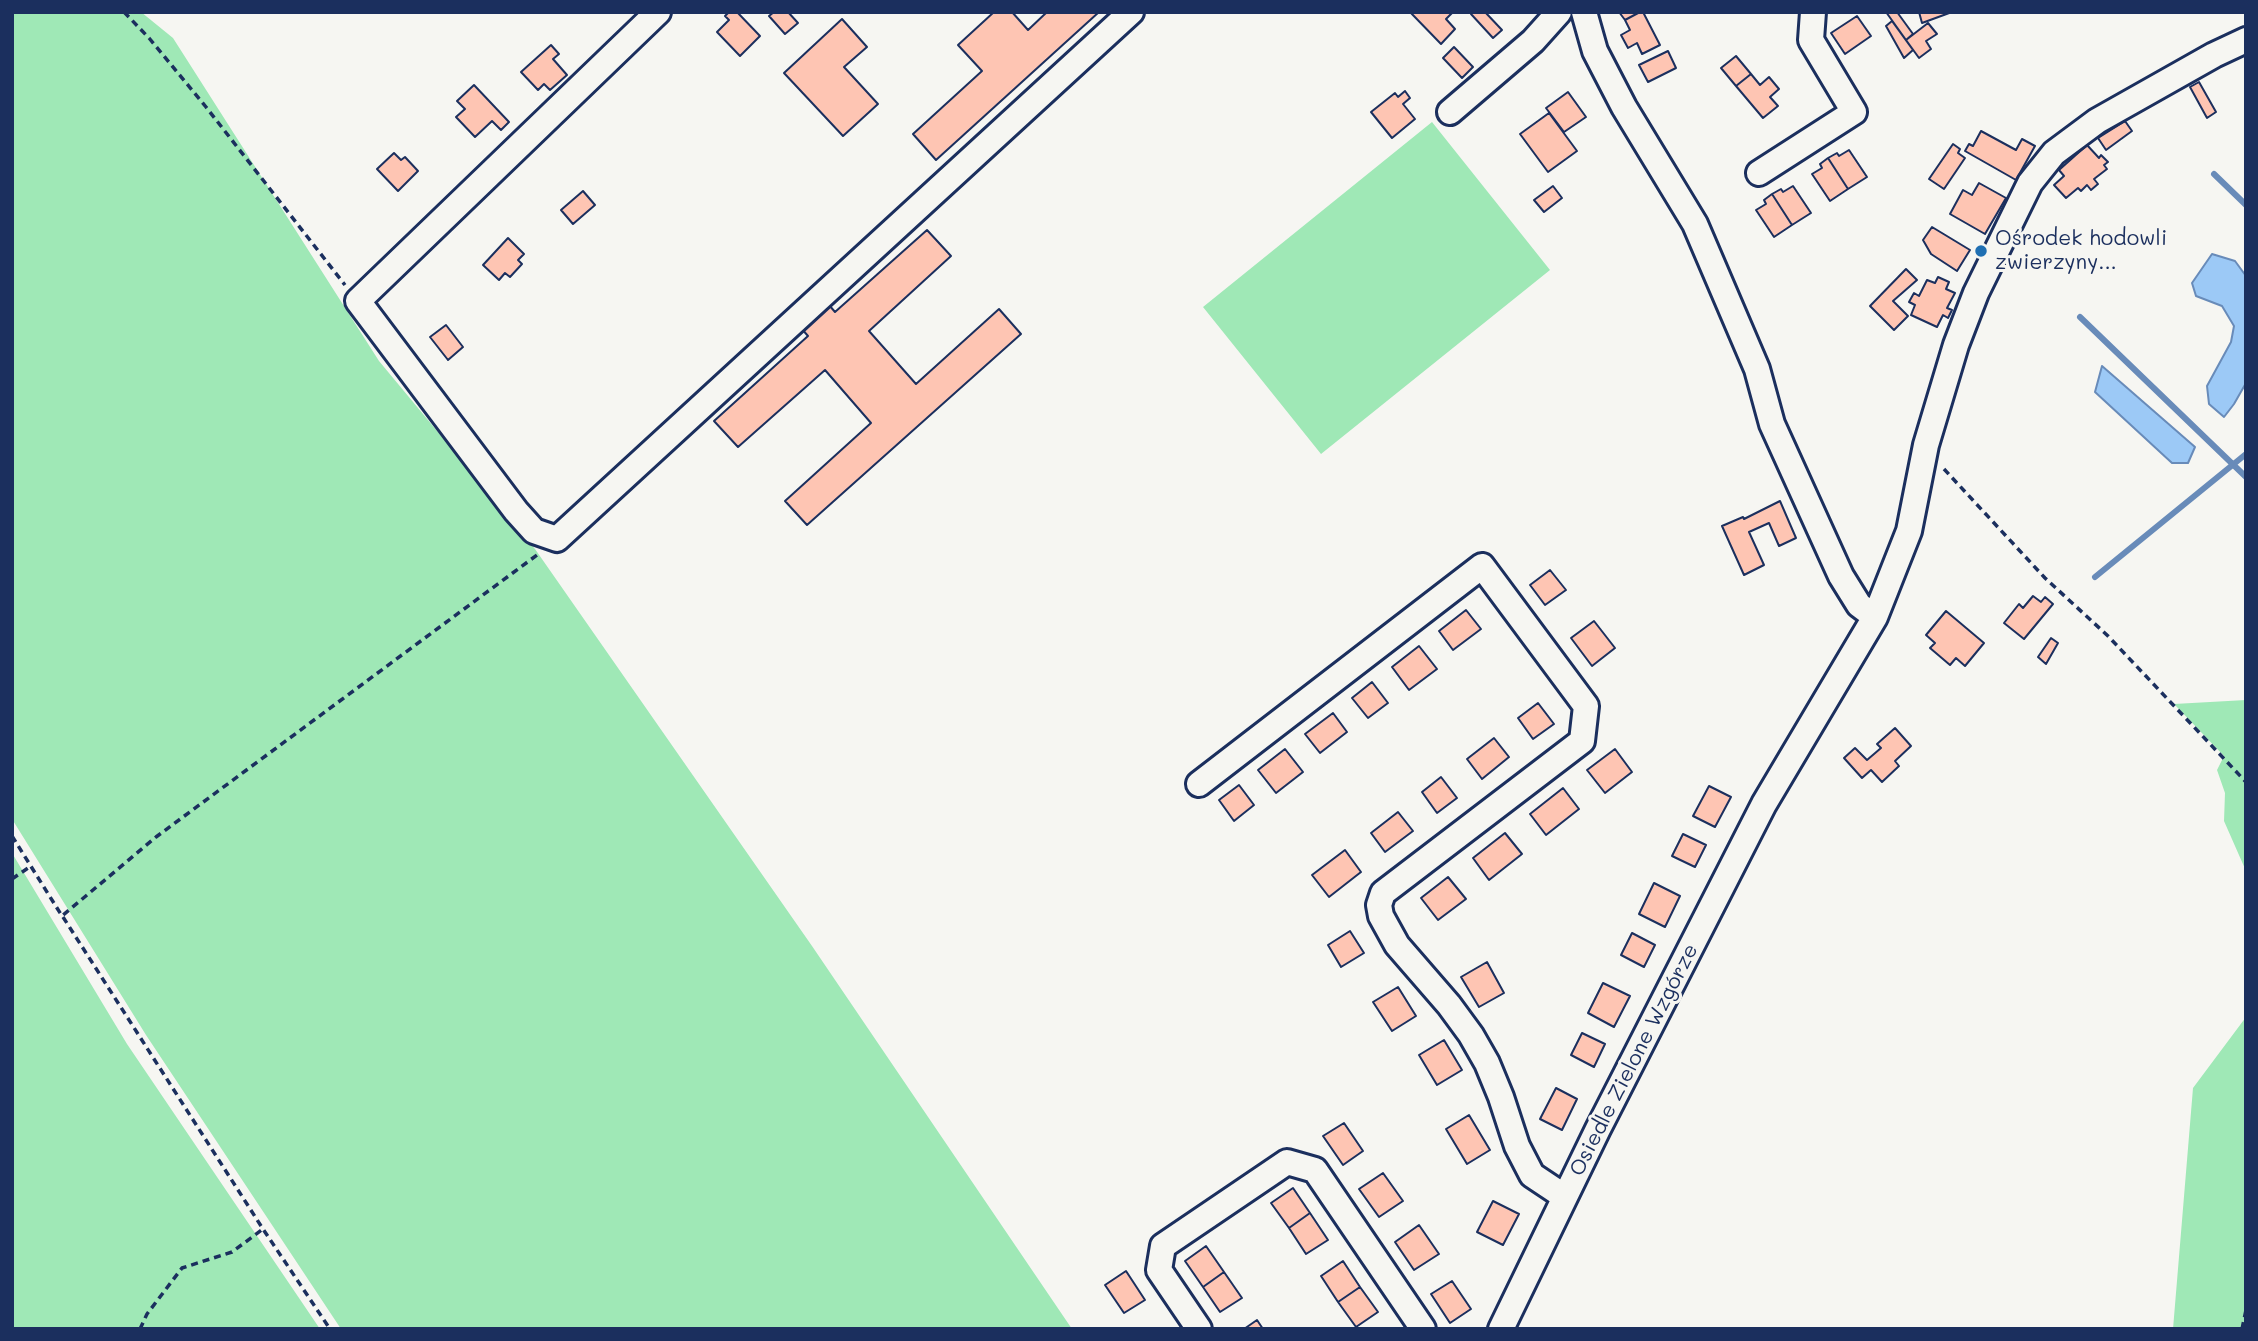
<!DOCTYPE html>
<meta charset="utf-8">
<style>
body{margin:0}
#map{position:relative;width:2258px;height:1341px;overflow:hidden;background:#f6f6f2;font-family:Mali,sans-serif}
canvas{display:block}
.frame{position:absolute;inset:0;border:14px solid #1b2f5e;pointer-events:none}
</style>
<div id="map">
<canvas width="2258" height="1341"></canvas>
<div class="frame"></div>
</div>
<script>
const c = document.querySelector('canvas').getContext('2d');
c.lineJoin = 'round';
function paint(path, color) {
  c.fillStyle = color;
  c.fill(path, 'evenodd');
}
function trace(path, color, width, dash) {
  c.strokeStyle = color;
  c.lineWidth = width;
  c.lineCap = dash ? 'butt' : 'round';
  c.setLineDash(dash || []);
  c.stroke(path);
}
function label(font, color, halo, rows, align = 'center') {
  c.font = font + ' Mali,sans-serif';
  c.lineWidth = 6;
  c.setLineDash([]);
  c.textBaseline = 'middle';
  c.strokeStyle = halo;
  c.fillStyle = color;
  for (const [text, x, y, turn = 0] of rows) {
    c.save();
    c.translate(x, y);
    c.rotate((+turn || 0) * Math.PI / 180);
    c.textAlign = isNaN(turn) ? turn : align;
    if (halo) c.strokeText(text, 0, 0);
    c.fillText(text, 0, 0);
    c.restore();
  }
}
paint(new Path2D(`
 M12,12H141L173,38L379,361L535,549L812,946L1072,1329H341L146,1035L12,819Z
 M1432,122L1550,270L1321,454L1203,307Z
 M2246,700V871L2224,821L2225,793L2217,770L2224,756L2174,704Z
 M12,853L127,1044L320,1329H12Z
 M2246,1017V1329H2173L2193,1088Z`), '#9fe8b6');
const water = new Path2D(`
 M2212,254L2235,261L2246,276V383L2234,404L2224,417L2209,404L2207,386L2231,342L2234,326L2222,306L2196,296L2192,283Z
 M2102,366L2195,447L2188,463H2172L2095,392Z`);
paint(water, '#9cc9f6');
trace(water, '#688bb9', 2);
trace(new Path2D(`
 M2214,174L2246,205
 M2080,317L2246,477
 M2095,577L2246,454`), '#688bb9', 6);
const building = new Path2D(`
 M729,12H737L760,36L740,56L717,32L729,20L725,16Z
 M774,12H788L798,23L785,34L769,16Z
 M994,12H1012L1028,30L1047,12H1099L936,160L913,134L982,71L958,45Z
 M1410,12H1453L1446,19L1455,29L1441,44Z
 M1473,12H1485L1502,30L1493,38L1471,14Z
 M1619,12H1640L1625,20Z
 M1640,12H1643L1660,45L1642,54L1637,43L1628,48L1621,35L1630,30L1625,20Z
 M1886,12H1897L1913,34L1906,40Z
 M1919,12H1952L1922,23Z
 M1857,16L1871,36L1845,54L1831,33Z
 M842,19L867,47L844,67L878,104L843,136L784,73Z
 M1892,21L1913,50L1904,58L1886,26Z
 M1928,23L1937,34L1926,41L1931,49L1919,58L1906,40Z
 M551,45L559,54L553,59L567,75L550,90L544,84L538,90L521,72Z
 M1454,47L1473,67L1462,78L1443,58Z
 M1668,51L1676,68L1648,82L1639,65Z
 M1736,56L1751,74L1736,86L1721,68Z
 M1751,74L1760,85L1769,77L1779,89L1770,97L1778,106L1763,118L1736,86Z
 M2199,82L2216,112L2207,118L2190,87Z
 M474,85L509,122L501,130L492,121L475,137L456,117L465,109L457,101Z
 M1405,91L1410,98L1403,104L1415,119L1392,138L1371,112L1395,93L1398,97Z
 M1568,92L1586,117L1564,132L1546,108Z
 M1549,113L1577,151L1548,172L1520,134Z
 M2125,121L2132,131L2106,150L2098,138Z
 M1981,131L2016,150L2022,139L2035,146L2016,180L1965,151L1969,144L1973,146Z
 M1953,144L1960,149L1958,153L1965,158L1944,189L1929,179Z
 M2087,145L2099,158L2101,155L2108,162L2104,165L2107,169L2094,179L2098,184L2091,190L2087,185L2081,191L2078,188L2066,198L2054,185L2064,176L2059,170Z
 M1849,150L1867,177L1848,189L1828,158L1837,153L1839,156Z
 M394,153L401,160L405,157L418,171L398,191L377,169Z
 M1828,158L1848,189L1830,201L1812,174L1822,168L1820,164Z
 M1979,183L2006,198L1985,234L1950,214L1963,190L1972,195Z
 M1553,186L1562,198L1544,212L1534,200Z
 M1793,186L1811,213L1792,225L1772,194L1781,189L1783,192Z
 M583,191L595,205L573,224L561,210Z
 M1772,194L1792,225L1774,237L1756,210L1766,204L1764,200Z
 M1932,227L1970,250L1957,271L1931,254L1923,240Z
 M927,230L951,256L869,331L916,384L999,309L1021,334L807,525L785,501L871,423L825,370L738,447L714,421L808,336L801,328L829,305L835,312Z
 M508,238L524,254L518,260L522,264L510,277L505,273L499,280L483,265Z
 M1906,269L1917,280L1893,301L1908,316L1894,330L1870,306Z
 M1938,277L1949,282L1946,289L1955,293L1947,308L1952,310L1948,318L1943,315L1937,327L1911,315L1915,305L1909,302L1914,293L1919,296L1927,280L1935,283Z
 M446,325L463,347L448,360L430,337Z
 M1780,501L1796,538L1779,546L1769,523L1749,532L1764,565L1744,575L1722,526L1743,517L1744,519Z
 M1550,570L1566,590L1545,605L1530,585Z
 M2033,596L2041,602L2045,597L2053,604L2024,639L2004,623L2019,604L2023,608Z
 M1466,610L1481,629L1453,650L1439,631Z
 M1946,611L1984,643L1965,666L1956,658L1950,665L1930,648L1935,643L1926,635Z
 M1594,621L1615,648L1592,666L1571,638Z
 M2051,638L2058,643L2046,664L2038,657Z
 M1419,646L1437,669L1409,690L1392,667Z
 M1372,682L1388,703L1368,718L1352,698Z
 M1538,703L1554,724L1533,739L1518,718Z
 M1333,713L1347,732L1320,753L1305,734Z
 M1895,728L1911,746L1895,761L1899,766L1882,782L1871,770L1862,778L1844,758L1855,748L1867,760L1881,748L1877,744Z
 M1494,738L1509,757L1482,779L1467,759Z
 M1285,749L1303,772L1276,793L1258,770Z
 M1615,749L1632,772L1605,793L1587,770Z
 M1441,777L1457,798L1437,813L1422,792Z
 M1239,785L1254,805L1234,821L1219,800Z
 M1709,786L1731,797L1715,827L1693,816Z
 M1563,788L1579,809L1546,835L1530,814Z
 M1398,812L1413,831L1385,852L1371,833Z
 M1505,833L1522,854L1489,880L1473,858Z
 M1683,834L1706,845L1695,867L1672,856Z
 M1345,850L1361,872L1329,897L1312,875Z
 M1448,877L1466,899L1438,920L1421,898Z
 M1654,883L1680,896L1665,927L1639,914Z
 M1350,931L1364,953L1341,967L1328,945Z
 M1632,933L1655,945L1644,967L1621,955Z
 M1487,962L1504,993L1479,1007L1461,977Z
 M1603,983L1630,996L1614,1027L1588,1013Z
 M1398,987L1416,1016L1392,1031L1373,1002Z
 M1582,1033L1605,1044L1594,1067L1571,1055Z
 M1444,1040L1462,1070L1437,1085L1419,1055Z
 M1556,1088L1577,1099L1562,1130L1540,1119Z
 M1469,1115L1490,1150L1467,1164L1446,1129Z
 M1344,1123L1363,1151L1343,1165L1323,1136Z
 M1383,1173L1403,1201L1379,1217L1359,1189Z
 M1293,1188L1310,1213L1289,1228L1271,1203Z
 M1493,1201L1519,1214L1503,1245L1477,1232Z
 M1310,1213L1328,1240L1306,1254L1289,1228Z
 M1419,1225L1439,1254L1414,1270L1395,1242Z
 M1206,1246L1224,1272L1203,1287L1185,1261Z
 M1343,1261L1360,1287L1338,1302L1321,1276Z
 M1126,1271L1145,1300L1124,1313L1105,1285Z
 M1224,1272L1242,1298L1220,1312L1203,1287Z
 M1452,1281L1471,1309L1450,1323L1431,1294Z
 M1360,1287L1378,1312L1356,1327L1338,1302Z
 M1257,1320L1263,1329H1244Z`);
paint(building, '#fec5b3');
trace(building, '#1b2f5e', 2);
const minor = new Path2D(`
 M658,12L358,301L516,511L534,531L557,539L1131,12
 M1584,12L1595,51L1624,107L1695,224L1757,369L1772,424L1841,576L1859,605L1875,617
 M1450,112L1533,41L1559,12
 M1759,173L1854,112L1811,40L1813,12
 M1199,784L1482,566L1586,706L1582,741L1383,893L1379,905L1381,916L1397,945L1449,1005L1471,1035L1487,1063L1501,1097L1517,1146L1532,1175L1565,1197
 M1199,1329L1159,1270L1163,1246L1287,1162L1315,1170L1423,1329
 M1501,1329L1598,1129L1764,804L1875,617L1909,531L1926,445L1956,345L1976,293L2030,183L2054,153L2097,121L2214,55L2246,40`);
trace(minor, '#1b2f5e', 30);
trace(new Path2D(`
 M124,12L149,38L206,107L345,285
 M1944,469L2045,578L2108,636L2246,782
 M12,836L62,916L156,837L537,555
 M12,879L31,866
 M63,917L263,1229L330,1329
 M140,1329L147,1314L182,1268L232,1252L263,1229
 M2242,1329L2246,1310`), '#1b2f5e', 3.5, [7, 5]);
trace(minor, '#f6f6f2', 24);
for (const [x, y, r, color] of [
 [1981,251,7,"#1f6fb2"]
]) {
  const dot = new Path2D();
  dot.arc(x, y, r, 0, 2 * Math.PI);
  c.fillStyle = color;
  c.fill(dot);
  trace(dot, '#f6f6f2', 2.5);
}
label('21px', '#1b2f5e', '#f6f6f2', [
 ["Ośrodek hodowli",1995,239],
 ["zwierzyny...",1995,263]
], 'left');
label('21px', '#1b2f5e', '#f6f6f2', [
 ["Osiedle Zielone Wzgórze",1634,1060,-63]
]);
</script>
